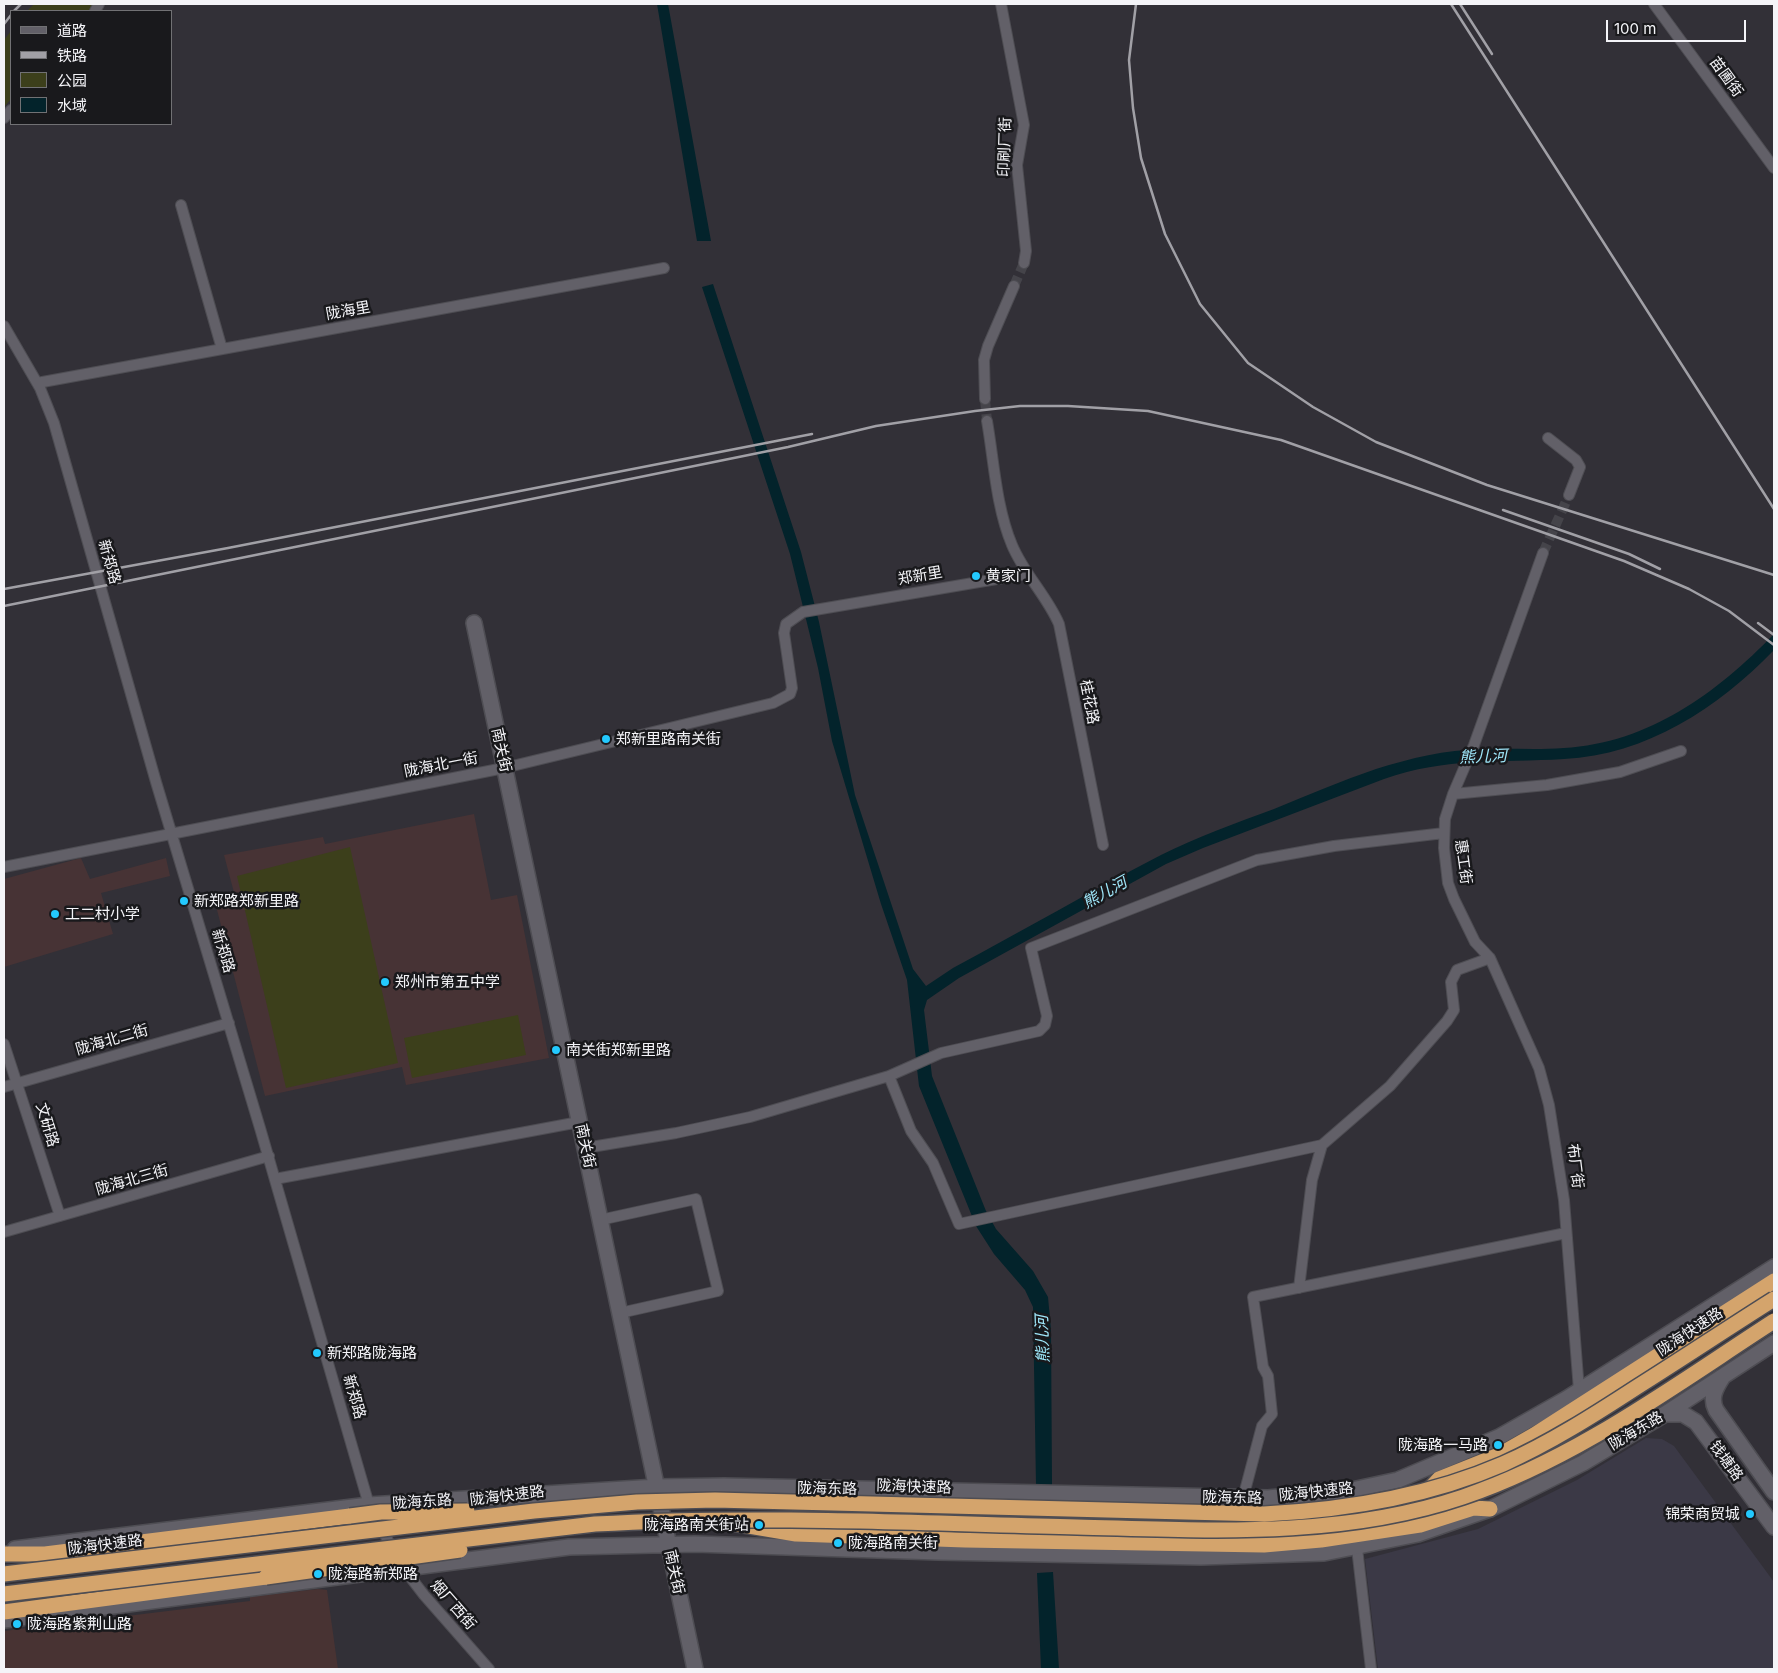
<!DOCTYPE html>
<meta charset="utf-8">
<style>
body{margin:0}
#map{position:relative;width:1778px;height:1673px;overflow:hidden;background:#323037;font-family:Inter,"Noto Sans SC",sans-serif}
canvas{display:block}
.frame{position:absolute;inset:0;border:5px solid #f4f4f8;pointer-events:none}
.legend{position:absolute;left:10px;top:10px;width:162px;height:115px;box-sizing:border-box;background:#19191c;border:1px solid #717174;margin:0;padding:6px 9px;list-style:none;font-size:15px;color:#f4f4f8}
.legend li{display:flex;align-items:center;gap:10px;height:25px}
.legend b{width:25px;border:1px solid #717174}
.scale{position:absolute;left:1606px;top:20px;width:140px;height:22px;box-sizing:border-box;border:2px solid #f4f4f8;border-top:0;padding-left:6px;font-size:15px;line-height:18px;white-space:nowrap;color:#f4f4f8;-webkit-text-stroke:4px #19191c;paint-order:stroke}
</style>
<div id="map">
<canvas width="1778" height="1673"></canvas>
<div class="frame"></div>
<ul class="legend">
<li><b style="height:6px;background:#626068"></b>道路</li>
<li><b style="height:6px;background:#a1a0a6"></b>铁路</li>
<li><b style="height:14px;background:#3c3f1b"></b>公园</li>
<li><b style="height:14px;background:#03232b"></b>水域</li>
</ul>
<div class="scale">100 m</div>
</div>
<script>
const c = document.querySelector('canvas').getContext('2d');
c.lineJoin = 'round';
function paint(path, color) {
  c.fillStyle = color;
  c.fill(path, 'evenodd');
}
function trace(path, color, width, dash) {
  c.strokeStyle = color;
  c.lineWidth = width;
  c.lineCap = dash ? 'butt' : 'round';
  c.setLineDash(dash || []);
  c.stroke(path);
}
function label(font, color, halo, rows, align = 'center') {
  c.font = font + ' Inter,"Noto Sans SC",sans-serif';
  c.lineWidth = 5;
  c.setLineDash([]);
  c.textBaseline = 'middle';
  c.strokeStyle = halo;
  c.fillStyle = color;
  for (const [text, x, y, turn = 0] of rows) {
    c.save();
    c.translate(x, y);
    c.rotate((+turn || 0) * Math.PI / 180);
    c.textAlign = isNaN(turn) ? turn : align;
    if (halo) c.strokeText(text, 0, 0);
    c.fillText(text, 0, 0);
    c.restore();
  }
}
paint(new Path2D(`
 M1646,1438L1662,1439L1674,1446L1774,1582V1669H1378L1365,1559L1478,1529L1577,1480Z`), '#3b3946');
paint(new Path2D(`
 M318,1589L327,1590L338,1669H4V1631L250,1601V1597Z`), '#483333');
paint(new Path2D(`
 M474,814L491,900L517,895L549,1058L406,1085L402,1067L265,1096L216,906L236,900L224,855L323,837L325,844Z
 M81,858L90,879L166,858L170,876L101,893L113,934L4,967V879Z`), '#473335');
paint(new Path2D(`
 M34,4H96L92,11H27Z
 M11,31V99L4,107V40Z
 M350,847L398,1063L286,1088L237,876Z
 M518,1015L526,1055L412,1078L404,1038Z`), '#3c3f1b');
paint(new Path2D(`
 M657,4H668L711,241H697Z
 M713,284L801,552L819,622L855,795L913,969L926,986L953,968C1022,931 1091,891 1161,855C1197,837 1236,823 1274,809C1308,795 1341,781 1376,769C1411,758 1445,750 1482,749C1509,748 1537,750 1564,748C1649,743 1717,693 1774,634V650C1718,708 1646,755 1564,759C1500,763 1446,757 1384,779L1203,848L1166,864L959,978L927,1000L924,1010L932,1076L986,1211L996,1229L1033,1271L1048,1297L1051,1330L1052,1485H1036L1033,1307L1025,1290L994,1254L976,1226L919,1086L907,980L881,904L832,741L818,668L790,554L702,287Z
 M1053,1572L1059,1669H1041L1037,1573Z`), '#03232b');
trace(new Path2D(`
 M1014,286L1024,263
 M985,399L987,421
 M1543,553L1569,495`), '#45444a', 10, [10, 5]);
const street = new Path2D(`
 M1001,4L1024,125L1017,165L1026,251L1024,263
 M1654,4L1774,168
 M95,11L99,4
 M4,118L11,110
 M181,205L222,349
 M4,326L40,388L54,423L156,782L260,1128L369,1505L394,1552
 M37,383L664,268
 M985,399L984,360L988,346L1014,286
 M987,421C994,461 996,507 1012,545C1024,574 1047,596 1059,624L1103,845
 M1548,438L1576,460L1580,467L1569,495
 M1543,553L1474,745L1453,794L1445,819L1444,848L1448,883L1454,899L1475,942L1490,958L1539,1068L1549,1105L1564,1200L1579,1390
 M1453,794L1547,785L1620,772L1681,751
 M4,867L504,768L773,703L790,694L792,688L784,633L786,624L803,612L1026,574
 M4,1044L60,1216
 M889,1076L911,1131L933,1163L959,1224L1322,1145
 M4,1087L229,1023
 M585,1148L676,1133L750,1117L889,1076L941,1053L1039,1031L1045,1025L1047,1016L1031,948L1257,860L1334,846L1444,833
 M275,1179L579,1122
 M600,1220L696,1199L718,1291L620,1313
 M4,1232L269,1156
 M1299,1288L1312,1180L1322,1145L1390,1086L1447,1021L1454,1010L1451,982L1457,970L1490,958
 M1243,1498L1262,1426L1272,1414L1268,1376L1263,1367L1253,1297L1566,1233
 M1357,1548L1371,1669
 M401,1565L424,1595L489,1669`);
const secondary = new Path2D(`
 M474,623L695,1669
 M1722,1378C1715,1389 1710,1398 1716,1410L1774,1492
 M1665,1414H1683L1696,1422L1774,1527
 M15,1549L369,1505L657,1487L724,1486L1268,1498L1352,1490L1398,1480L1499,1437L1566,1399L1774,1267
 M4,1620L569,1547L695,1544L938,1552L1201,1557L1324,1553L1418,1534L1490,1509L1583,1463L1665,1414L1774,1343`);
const highway = new Path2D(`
 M1429,1490L1439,1479L1499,1455L1534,1435L1774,1281
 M737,1524L796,1534L965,1540L1264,1545L1321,1540L1420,1525L1473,1508L1490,1509
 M4,1554H45L350,1516
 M4,1612L266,1577`);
trace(street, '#4e4d53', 12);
trace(secondary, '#4e4d53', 18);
trace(highway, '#4e4d53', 18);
trace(street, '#626068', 10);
trace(secondary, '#626068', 15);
trace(highway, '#d4a46c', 15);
trace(new Path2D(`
 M1136,4L1129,60L1133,108L1141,158L1165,234L1200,304L1248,363L1313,407L1376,442L1487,485L1774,575
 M1451,4L1774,509
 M1460,4L1492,54
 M14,11L21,4
 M4,24L11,15
 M1503,510L1629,554L1660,569
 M4,589L228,548L812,434
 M4,606L788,447L876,426L975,411L1020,406H1068L1148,411L1281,440L1624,561L1689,589L1729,611L1774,645
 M1758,623L1774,635`), '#a1a0a6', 2.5);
const highwayBridge = new Path2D(`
 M350,1516L381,1512L467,1511
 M4,1574L534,1511L637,1502L715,1500L1264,1514C1346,1510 1427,1497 1503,1464C1550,1443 1594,1415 1637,1387C1683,1358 1728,1328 1774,1299
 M266,1577L460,1550
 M4,1594L595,1524C756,1515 917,1523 1077,1527C1206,1530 1339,1539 1463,1497C1576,1459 1675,1385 1774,1321`);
trace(highwayBridge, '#4e4d53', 18, []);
trace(highwayBridge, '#d4a46c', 15);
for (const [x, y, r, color] of [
 [976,576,5,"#23c9fe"],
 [606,739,5,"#23c9fe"],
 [184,901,5,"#23c9fe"],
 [55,914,5,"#23c9fe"],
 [385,982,5,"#23c9fe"],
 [556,1050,5,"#23c9fe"],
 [317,1353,5,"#23c9fe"],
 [1498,1445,5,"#23c9fe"],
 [1750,1514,5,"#23c9fe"],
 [759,1525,5,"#23c9fe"],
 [838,1543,5,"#23c9fe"],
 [318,1574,5,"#23c9fe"],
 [17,1624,5,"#23c9fe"]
]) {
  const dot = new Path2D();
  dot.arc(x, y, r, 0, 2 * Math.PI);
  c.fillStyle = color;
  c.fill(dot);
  trace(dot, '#19191c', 2);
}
label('15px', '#f4f4f8', '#19191c', [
 ["苗圃街",1726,77,54],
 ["印刷厂街",1005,147,-88],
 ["陇海里",348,311,-10],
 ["新郑路",109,562,74],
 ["郑新里",920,576,-10],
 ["桂花路",1089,702,79],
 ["南关街",501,750,78],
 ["陇海北一街",441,765,-11],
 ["惠工街",1463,862,82],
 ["新郑路",223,951,73],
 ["陇海北二街",112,1040,-16],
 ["文研路",47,1125,73],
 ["南关街",585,1146,78],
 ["布厂街",1575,1166,83],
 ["陇海北三街",132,1180,-16],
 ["陇海快速路",1690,1332,-33],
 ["新郑路",354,1397,74],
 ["陇海东路",1636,1431,-31],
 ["钱塘路",1726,1461,54],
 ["陇海快速路",914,1487,2],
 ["陇海东路",827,1489,1],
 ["陇海快速路",1316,1492,-6],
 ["陇海快速路",507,1496,-7],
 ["陇海东路",1232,1498,1],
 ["陇海东路",422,1502,-4],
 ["陇海快速路",105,1545,-7],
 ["南关街",674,1572,78],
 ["烟厂西街",453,1605,49]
]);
label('15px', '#f4f4f8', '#19191c', [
 ["黄家门",986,576],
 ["郑新里路南关街",616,739],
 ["新郑路郑新里路",194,901],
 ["工二村小学",65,914],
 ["郑州市第五中学",395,982],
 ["南关街郑新里路",566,1050],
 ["新郑路陇海路",327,1353],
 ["陇海路一马路",1488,1445,"right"],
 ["锦荣商贸城",1740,1514,"right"],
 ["陇海路南关街站",749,1525,"right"],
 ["陇海路南关街",848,1543],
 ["陇海路新郑路",328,1574],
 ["陇海路紫荆山路",27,1624]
], 'left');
label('italic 16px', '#9fe8fb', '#19191c', [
 ["熊儿河",1483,757,-2],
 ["熊儿河",1105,893,-29],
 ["熊儿河",1043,1339,-92]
]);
</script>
